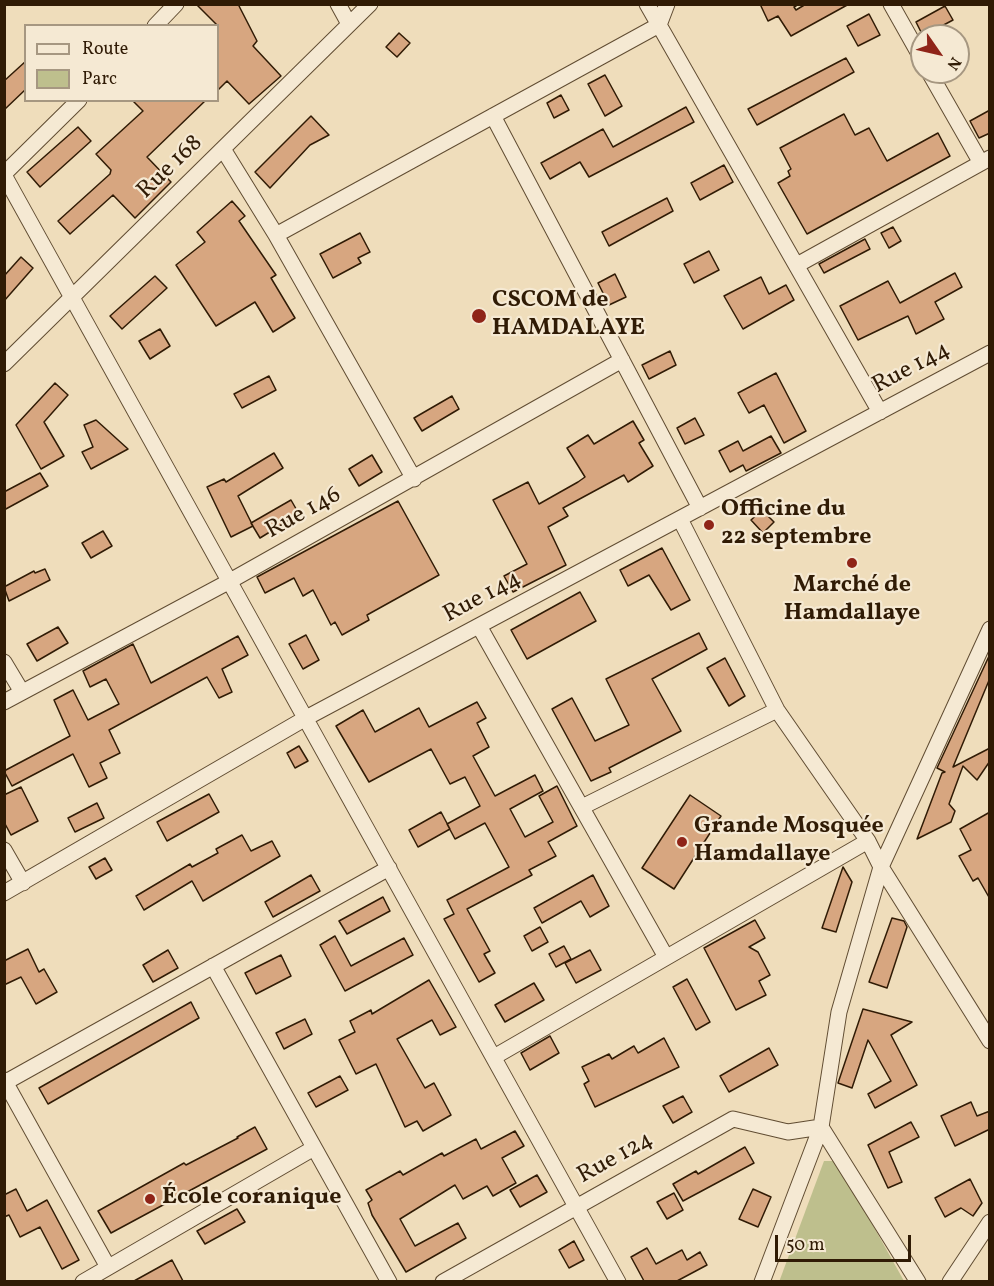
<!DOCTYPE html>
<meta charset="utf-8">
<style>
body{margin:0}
#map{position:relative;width:994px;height:1286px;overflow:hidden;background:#efddbb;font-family:Vollkorn,serif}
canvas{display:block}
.frame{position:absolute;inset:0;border:6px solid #301b05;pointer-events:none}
.legend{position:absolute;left:24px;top:24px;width:195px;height:78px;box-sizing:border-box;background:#f5e9d3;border:2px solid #a69781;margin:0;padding:8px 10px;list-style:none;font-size:18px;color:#301b05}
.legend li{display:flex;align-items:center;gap:12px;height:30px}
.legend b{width:30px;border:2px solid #a69781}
.north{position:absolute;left:910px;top:24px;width:60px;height:60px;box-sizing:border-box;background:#f5e9d3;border:2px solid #a69781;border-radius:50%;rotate:124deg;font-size:16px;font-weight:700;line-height:24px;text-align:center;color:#301b05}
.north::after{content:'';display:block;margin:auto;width:21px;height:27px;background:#8f2418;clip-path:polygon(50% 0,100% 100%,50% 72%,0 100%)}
.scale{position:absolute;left:775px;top:1235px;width:136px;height:27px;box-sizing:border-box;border:3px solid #301b05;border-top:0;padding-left:8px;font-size:18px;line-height:21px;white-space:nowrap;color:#301b05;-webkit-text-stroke:4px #f5e9d3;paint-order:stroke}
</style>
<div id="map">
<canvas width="994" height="1286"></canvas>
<div class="frame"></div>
<ul class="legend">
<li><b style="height:8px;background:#f5e9d3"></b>Route</li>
<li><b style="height:16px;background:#bebf8d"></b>Parc</li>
</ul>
<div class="north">N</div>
<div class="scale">50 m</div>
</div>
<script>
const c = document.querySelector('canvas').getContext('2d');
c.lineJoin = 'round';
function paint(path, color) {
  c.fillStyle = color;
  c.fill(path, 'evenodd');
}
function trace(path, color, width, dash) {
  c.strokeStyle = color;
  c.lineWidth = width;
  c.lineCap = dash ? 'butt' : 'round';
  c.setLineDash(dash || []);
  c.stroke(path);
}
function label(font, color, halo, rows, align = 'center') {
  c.font = font + ' Vollkorn,serif';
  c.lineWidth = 4.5;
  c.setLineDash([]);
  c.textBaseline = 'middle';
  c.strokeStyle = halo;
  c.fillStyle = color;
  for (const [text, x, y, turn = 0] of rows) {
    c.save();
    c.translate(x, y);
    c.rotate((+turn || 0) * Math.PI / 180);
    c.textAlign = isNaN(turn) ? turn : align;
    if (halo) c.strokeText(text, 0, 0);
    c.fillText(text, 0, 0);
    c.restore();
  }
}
paint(new Path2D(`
 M824,1161H837L904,1281L779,1282Z`), '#bebf8d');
const building = new Path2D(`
 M196,4H238L257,41L253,46L281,76L249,104L227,81L218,90V26Z
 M760,4H799L794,7L796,10L806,4H849L791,36L778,16L768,21Z
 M945,6L953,20L923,36L916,22Z
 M869,14L880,35L858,46L847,26Z
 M399,33L410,43L397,57L386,47Z
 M846,58L854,72L757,125L748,109Z
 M26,61V89L4,110V81Z
 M605,75L622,106L605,116L588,84Z
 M561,95L569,110L554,118L547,103Z
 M132,100H206L147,157L171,182L135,218L113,195L70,234L58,221L110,174L111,170L96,154L143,111Z
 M686,107L694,122L589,177L580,162L550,179L541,163L603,129L613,147Z
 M990,110V133L979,138L970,121Z
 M844,114L855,135L869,128L887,161L938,133L950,156L807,234L778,183L790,176L788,171L791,169L780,148Z
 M311,116L329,135L310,145L270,188L255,172Z
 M78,127L91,141L40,187L27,172Z
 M724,165L733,182L700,200L691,183Z
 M667,198L673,211L609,246L602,232Z
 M232,201L245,216L239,221L276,275L271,278L295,318L273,332L255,302L216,326L176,265L205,242L197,232Z
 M893,227L901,241L889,248L881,233Z
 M360,233L370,252L358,258L361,263L333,278L320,254Z
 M865,239L870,249L824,273L819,264Z
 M709,251L719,270L694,283L684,264Z
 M21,257L33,268L4,301V276Z
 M955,273L962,287L935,302L944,319L916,334L908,316L858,340L840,306L888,281L900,303Z
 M615,274L626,297L609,305L598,283Z
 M155,276L167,288L122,329L110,316Z
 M761,277L769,294L786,285L794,300L743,329L724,296Z
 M160,329L170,346L150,359L139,341Z
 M670,351L676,365L649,379L642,365Z
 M776,373L806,431L784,443L764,405L749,413L738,393Z
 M269,376L276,390L242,408L234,394Z
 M55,383L68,395L44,422L64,456L41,469L16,425Z
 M452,396L459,409L422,431L414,418Z
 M695,418L704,435L685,444L677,428Z
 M96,420L128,449L91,469L82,452L93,447L84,425Z
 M633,421L644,440L639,443L653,466L628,482L624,475L563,508L568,516L548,527L566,565L513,592L504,576L527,564L493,500L528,482L539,504L578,482L585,477L567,448L588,435L594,444Z
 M771,436L781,453L746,471L743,465L730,472L719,451L738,441L743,451Z
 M274,453L283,468L238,496L253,526L231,537L207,487L224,479L226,482Z
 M372,455L382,472L359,486L349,469Z
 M40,473L48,486L4,510V492Z
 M291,500L299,514L260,538L251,523Z
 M398,501L439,575L367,615L369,620L342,635L335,622L331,625L313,590L303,596L294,578L265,593L257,577Z
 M762,510L774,522L763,533L751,520Z
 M103,531L112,546L91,558L82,543Z
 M662,548L690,600L671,610L649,575L628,586L620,570Z
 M45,569L50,580L9,601L4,587L34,571L35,573Z
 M580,592L596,621L527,659L511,630Z
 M58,627L68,643L37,661L27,644Z
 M699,633L707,649L652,679L681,731L609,768L611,772L591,781L552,709L572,698L595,741L629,725L606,679Z
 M306,635L319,660L303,669L289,644Z
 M238,636L248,655L222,669L232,692L219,698L207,677L109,730L120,753L100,763L107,778L89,787L73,754L12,786L4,771L70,736L54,700L73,690L88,720L119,704L106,679L90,687L83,671L133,644L151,683Z
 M990,654V678L953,767L990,748V761L977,780L963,766L949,804L955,811L951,822L917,839L942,773L945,772L937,768Z
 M725,658L745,696L729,706L707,668Z
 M477,702L486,718L477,723L489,747L473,756L495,796L535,775L543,791L510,809L525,837L553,822L539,796L557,786L577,826L548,842L556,856L529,870L532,875L467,909L490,951L484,954L495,973L479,982L444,919L454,914L447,900L509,867L485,823L455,839L447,824L480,806L465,777L450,784L431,749L369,782L336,726L363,710L375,732L419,708L429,727Z
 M299,746L308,761L295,768L287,753Z
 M21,787L38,821L11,835L4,822V795Z
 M209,794L219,812L167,841L157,822Z
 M690,795L721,816L674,889L642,868Z
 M97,803L104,818L75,832L68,818Z
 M441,812L450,829L418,847L409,830Z
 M990,812V899L978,878L973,881L959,856L971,850L960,829Z
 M242,835L251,851L272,841L280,856L203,901L192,881L144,910L136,896L190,864L192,867L218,853L216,849Z
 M105,858L112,870L96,879L89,867Z
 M843,867L852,882L836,932L822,928Z
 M311,875L320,891L273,917L265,902Z
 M593,875L609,906L590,917L581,901L542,923L534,908Z
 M383,897L390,911L347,934L339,921Z
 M892,918L904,921L907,927L887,988L869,982Z
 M755,920L765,938L749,947L758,952L770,975L759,981L766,995L736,1010L704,948Z
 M540,927L548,942L532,951L524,936Z
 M335,936L351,966L404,938L413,955L345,991L320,945Z
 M564,946L571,959L556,967L549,954Z
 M28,949L39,972L44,969L57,992L36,1004L21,977L4,985V961Z
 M168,950L178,968L153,982L143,965Z
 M590,950L601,970L576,983L565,963Z
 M281,955L291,976L256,994L245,973Z
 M687,979L710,1022L696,1030L673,987Z
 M429,980L456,1027L440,1035L432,1020L397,1039L425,1088L434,1083L451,1115L423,1131L417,1121L405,1127L376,1064L356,1074L339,1040L355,1032L350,1021L371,1010L372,1014Z
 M534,983L544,1000L505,1022L495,1005Z
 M191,1002L199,1018L48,1104L39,1088Z
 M863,1009L912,1022L891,1035L917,1085L875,1108L868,1094L891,1081L868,1040L852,1088L838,1083Z
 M305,1019L312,1034L284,1049L276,1033Z
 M550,1036L559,1053L530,1070L521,1053Z
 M664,1038L679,1067L595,1107L584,1084L589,1081L582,1067L609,1054L612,1059L634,1046L638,1053Z
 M769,1048L778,1065L729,1092L720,1076Z
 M340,1076L348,1090L316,1107L308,1093Z
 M683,1096L692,1112L673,1123L663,1106Z
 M971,1102L977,1116L990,1111V1129L955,1146L941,1116Z
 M911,1122L919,1137L889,1152L902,1182L888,1188L868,1145Z
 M255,1127L267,1149L111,1233L98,1211L184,1163L186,1165L238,1138L237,1137Z
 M515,1131L524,1146L502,1158L516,1183L493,1196L487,1186L463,1199L455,1185L400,1219L415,1246L458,1223L466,1238L406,1272L372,1215L368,1203L372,1200L366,1190L400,1171L403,1175L442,1153L444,1156L476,1139L481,1149Z
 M745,1147L754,1163L683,1201L673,1184L696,1171L698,1174Z
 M537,1175L547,1192L520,1207L510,1190Z
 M970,1179L982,1203L973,1216L961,1208L945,1217L935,1198Z
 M16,1189L27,1211L47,1200L79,1260L62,1269L40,1227L20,1237L9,1215L4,1217V1195Z
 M753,1189L771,1197L758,1227L739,1219Z
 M674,1193L683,1210L667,1219L657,1202Z
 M237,1209L245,1222L205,1244L197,1231Z
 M574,1241L584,1260L569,1268L559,1250Z
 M647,1248L656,1264L682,1250L687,1260L700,1252L707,1265L677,1281H644L631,1257Z
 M172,1260L183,1281H134Z`);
paint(building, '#d7a680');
trace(building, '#301b05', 1.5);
const minor = new Path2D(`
 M338,4L349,24
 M647,4L880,412
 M891,4L922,59
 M155,26L176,4
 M929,72L981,163
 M493,116L700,508
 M223,149L276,235L414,479
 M4,174L79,100
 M4,175L618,1282
 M276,235L659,25L667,4
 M797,265L990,158
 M4,364L370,4
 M680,519L777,710L868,841L881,867L990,1041
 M479,626L666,957
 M4,662L22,692
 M4,702L230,581L622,360
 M582,807L777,710
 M4,850L23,883
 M4,893L306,718L990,353
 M213,966L389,1282
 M494,1057L868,841
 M4,1080L108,1267
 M6,1082L389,868
 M83,1282L314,1148
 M443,1282L733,1119L788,1132L821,1127L918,1282
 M762,1282L821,1127L839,1012L881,867L990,629
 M950,1282L990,1222`);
trace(minor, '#604c32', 17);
trace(minor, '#f5e9d3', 15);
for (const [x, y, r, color] of [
 [479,316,8,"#8f2418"],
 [709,525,6,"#8f2418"],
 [852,563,6,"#8f2418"],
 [682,842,6,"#8f2418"],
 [150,1199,6,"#8f2418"]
]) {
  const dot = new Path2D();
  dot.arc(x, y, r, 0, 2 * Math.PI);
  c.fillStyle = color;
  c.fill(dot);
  trace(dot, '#f5e9d3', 2);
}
label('24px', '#301b05', '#f5e9d3', [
 ["Rue 168",171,168,-44],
 ["Rue 144",912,369,-28],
 ["Rue 146",304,514,-29],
 ["Rue 144",483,598,-28],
 ["Rue 124",616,1159,-29]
]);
label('bold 24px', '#301b05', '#f5e9d3', [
 ["CSCOM de",492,302],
 ["HAMDALAYE",492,330],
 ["Officine du",721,511],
 ["22 septembre",721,539],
 ["Marché de",852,587,"center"],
 ["Hamdallaye",852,615,"center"],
 ["Grande Mosquée",694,828],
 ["Hamdallaye",694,856],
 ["École coranique",162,1199]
], 'left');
</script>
